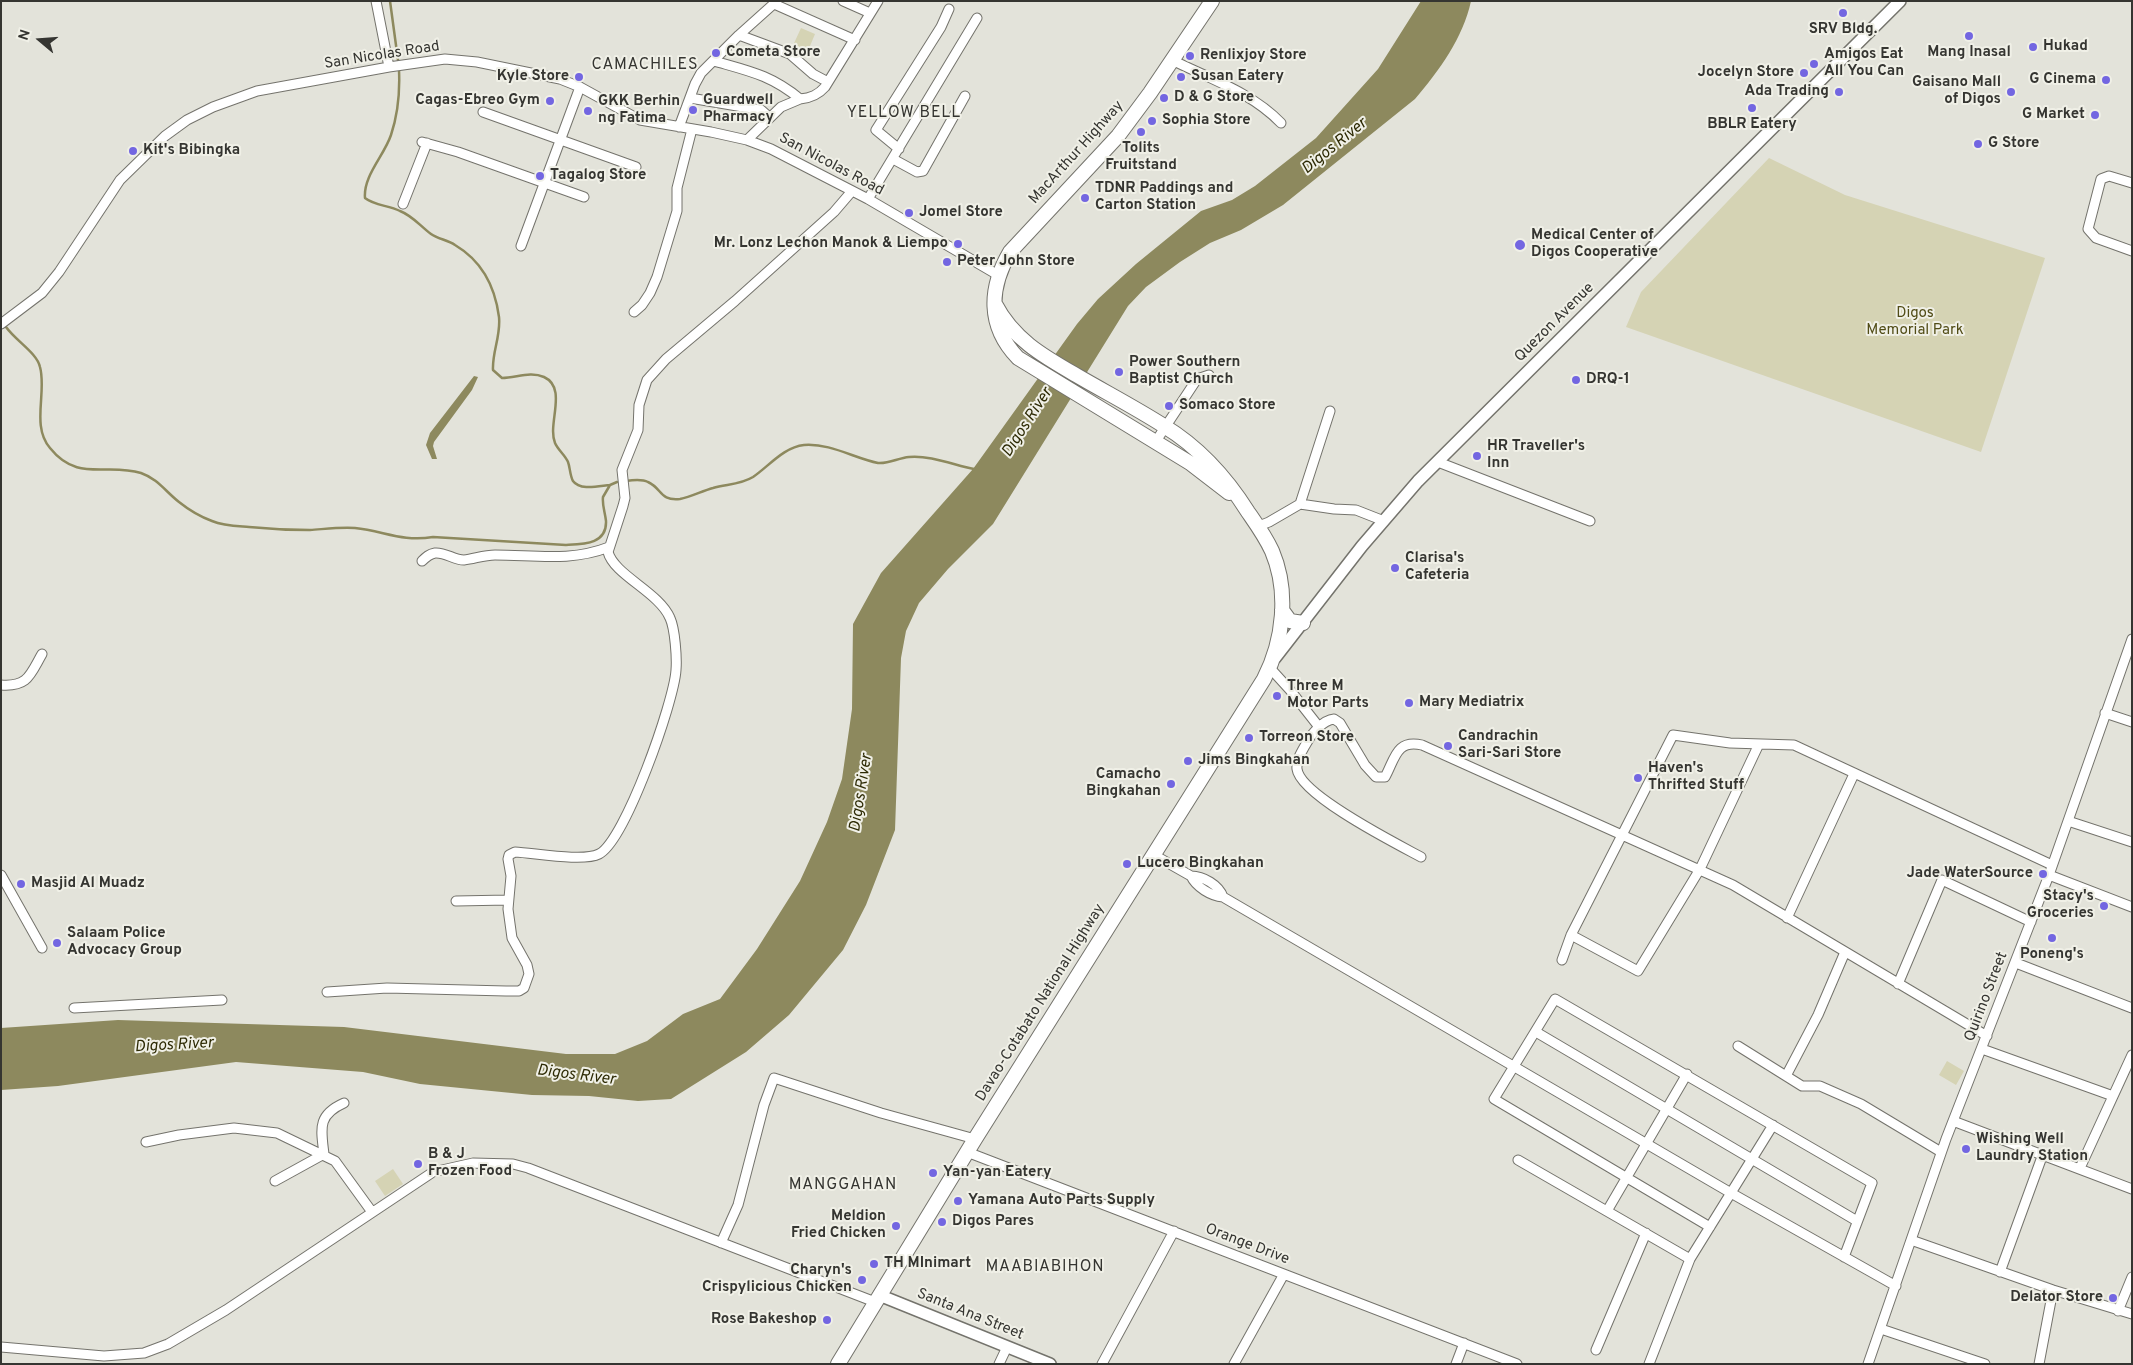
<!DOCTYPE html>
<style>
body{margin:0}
#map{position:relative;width:2133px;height:1365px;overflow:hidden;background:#e3e3da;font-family:Overpass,sans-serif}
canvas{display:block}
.frame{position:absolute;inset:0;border:2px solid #353531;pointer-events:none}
.north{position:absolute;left:15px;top:15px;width:50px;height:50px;-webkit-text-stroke:4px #f0f0e7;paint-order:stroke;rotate:288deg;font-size:14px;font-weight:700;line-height:20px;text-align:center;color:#353531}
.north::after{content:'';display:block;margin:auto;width:18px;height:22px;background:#353531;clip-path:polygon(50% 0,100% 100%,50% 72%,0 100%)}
</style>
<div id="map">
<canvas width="2133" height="1365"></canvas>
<div class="frame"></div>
<div class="north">N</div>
</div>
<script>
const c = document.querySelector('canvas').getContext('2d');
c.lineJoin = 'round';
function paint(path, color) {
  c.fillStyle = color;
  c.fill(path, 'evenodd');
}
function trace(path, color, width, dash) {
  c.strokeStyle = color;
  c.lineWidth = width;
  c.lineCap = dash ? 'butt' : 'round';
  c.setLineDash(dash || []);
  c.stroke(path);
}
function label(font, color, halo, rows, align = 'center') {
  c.font = font + ' Overpass,sans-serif';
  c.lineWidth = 4;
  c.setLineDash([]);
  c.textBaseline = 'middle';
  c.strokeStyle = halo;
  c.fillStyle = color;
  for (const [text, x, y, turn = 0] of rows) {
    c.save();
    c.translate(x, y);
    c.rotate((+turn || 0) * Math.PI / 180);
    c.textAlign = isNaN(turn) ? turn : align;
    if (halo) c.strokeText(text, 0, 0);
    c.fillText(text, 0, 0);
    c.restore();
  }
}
paint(new Path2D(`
 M801,28L815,34L805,58L790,52Z
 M1769,158L1845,195L2045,258L1981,452L1626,327L1641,292Z
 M1947,1061L1964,1071L1956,1085L1939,1075Z
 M393,1169L403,1184L385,1196L375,1181Z`), '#d5d3b4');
paint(new Path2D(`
 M1421,1H1471C1463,38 1439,71 1415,99L1283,205L1241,230L1210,243L1180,262L1146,287L1128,306L993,524L948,569L919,603L906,631L901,658L895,830L866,905L843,950L789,1015L746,1052L671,1099L638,1101L589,1096L532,1095L420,1084L363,1072L236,1062L58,1086L1,1090V1028L118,1020L344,1027L566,1054H615L647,1041L683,1014L720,999L757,949L800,881L827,822L842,779L852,709L853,624L881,573L973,469L1077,324L1098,299L1136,264L1201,211L1232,200L1255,186L1316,138L1378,69Z
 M474,376L478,377L472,390L434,442L433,446L437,459H432L426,445L430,433Z`), '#8d895e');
trace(new Path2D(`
 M390,1L398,60
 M399,70C400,92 398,114 391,135C384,156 363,176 365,198C375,206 388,205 400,211C413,216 420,226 431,234C438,239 448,240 455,245C482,261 495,286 499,317C501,336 492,352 493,370L502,378C516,378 530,371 544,377C568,388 547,424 555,443C558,450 565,455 568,462C570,467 570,476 573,481C580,491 599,486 610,485
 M1,317V318
 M6,327C16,341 37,353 40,367C47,392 31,426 50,448C78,483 106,462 141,473C158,479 165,491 179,502C189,510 201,517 212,521C224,526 236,526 249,527C269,529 289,530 310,530C325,529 340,527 355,528C384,531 402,542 433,537L566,545C584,544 607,544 606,521C605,512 602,505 603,497L610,485L617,482
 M626,481C633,480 642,479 648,482C663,489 659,501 680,499C691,497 702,491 713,488C726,484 740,485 753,477C769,466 784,447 804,445C830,443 854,458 878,463C889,464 898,458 909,457C930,455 954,465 974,469`), '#8d895e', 2.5);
const minor = new Path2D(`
 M376,1L389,67
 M843,1L870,13
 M774,4L855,40
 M739,35L790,54L813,74L828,82
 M1172,60C1210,79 1251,92 1281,123
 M714,61C749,71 771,75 800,99C811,98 818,95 825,87L878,1
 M690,98L761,110L769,117
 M483,112L636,167
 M679,127L695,84L701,73L739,35L777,1
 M747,140L781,107L800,99
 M422,142L458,152L584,197
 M899,149L876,130L941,27L949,9
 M893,159L917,172L923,171L965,96
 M2132,183L2109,176L2101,179L2088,229L2096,238L2132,251
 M868,199L977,18
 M403,204L427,143
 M521,246L580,87
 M634,312L642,305L650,293L657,277L677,211V188L692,129
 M1,324L42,293L59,272L120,180L165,136L187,120L213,107L257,91L389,67L445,59L477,62L560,79L580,87L640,120L711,132L747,140L771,149L868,199L998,275
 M1156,441L1197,379L1209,375
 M1438,462L1590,521
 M1300,504L1334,509L1356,510L1384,521
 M1259,526L1269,522L1300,504L1330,411
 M422,561C426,557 429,554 435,553C445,552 454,560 464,560C474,559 484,555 495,555C534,555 571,562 609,547
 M1270,668L1290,690L1319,727
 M1,685C28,687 30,675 42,654
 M2105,713L2132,722
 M2068,821L2132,842
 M1154,855L1191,876C1196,887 1211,896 1223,897L1731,1193L1896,1286
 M1421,857C1397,844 1300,795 1297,769C1296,760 1302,751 1306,744C1311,734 1323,720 1334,719L1340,723L1365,765L1376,777H1385C1395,759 1396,739 1422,745L1733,885L1987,1036
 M1,875L42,948
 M2049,875L2132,907
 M1191,876C1203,876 1219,885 1223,897
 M456,901L508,900
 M1787,918L1854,774
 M1571,935L1638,971L1700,869L1759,744
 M1562,960L1571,935L1673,735L1730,743L1794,745L2052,865
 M2016,963L2132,1008
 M1898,984L1942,880L2031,922
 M327,992L387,988L506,991H519L524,988L529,974L527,965L512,938L508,909L511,876L508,859L509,855L515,852C535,853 583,862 599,854C625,841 674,702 676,670C677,658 675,629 670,618C659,592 614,575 608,552L623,506L625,498L622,470L638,430L639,405L647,380L666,359L735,301L834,212L852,191
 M74,1008L222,1000
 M1536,1032L1857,1221
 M1738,1046L1802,1086H1820L1861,1104L1941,1152
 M1982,1049L2113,1096
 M1786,1076L1818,1015L1845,952
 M1953,1121L2132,1189
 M146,1142L179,1135L234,1128L277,1133L335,1161L372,1212
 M967,1152L1517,1364
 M324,1154C321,1129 317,1115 344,1103
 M1518,1160L1690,1259
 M2080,1168L2132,1055
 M275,1181L324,1154
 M1607,1211L1687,1074
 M1710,1227L1494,1099L1555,999L1872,1183L1844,1257
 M1911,1240L2053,1290L2132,1314
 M721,1243L738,1205L764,1105L774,1078L881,1113L975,1139
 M2000,1272L2043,1154
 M2118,1311L2132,1277
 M1881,1329L1985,1364
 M1,1347L104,1356L144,1353L168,1344L226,1310L433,1172L473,1163L513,1164L528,1168L875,1302
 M1596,1350L1646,1233
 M999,1364L1007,1347
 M1102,1364L1174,1231
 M1234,1364L1284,1274
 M1456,1364L1464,1343
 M1649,1364L1690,1259L1773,1125
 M1868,1364L1946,1139L2049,875L2132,639
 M2039,1364L2053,1290`);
const major = new Path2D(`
 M1275,658L1362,546L1418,481L1900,1
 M879,1295L1050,1364`);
const highway = new Path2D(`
 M1212,1L1150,93L1118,136L1010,252C989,288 987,326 1018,358L1190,463L1229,493
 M1282,610L1290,621L1303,623
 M838,1364L975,1139L1264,679C1284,640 1289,591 1272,551C1265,536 1257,525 1248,512C1226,477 1200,448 1164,426C1136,408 1105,392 1076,375C1043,356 1013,339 995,304`);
trace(minor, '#74736c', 11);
trace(major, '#74736c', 14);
trace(highway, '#74736c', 16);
trace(minor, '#fff', 9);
trace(major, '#fff', 11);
trace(highway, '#fff', 14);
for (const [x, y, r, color] of [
 [1843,13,5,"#7366e1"],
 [1969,36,5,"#7366e1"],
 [2033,47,5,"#7366e1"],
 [716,53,5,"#7366e1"],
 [1190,56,5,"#7366e1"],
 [1814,64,5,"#7366e1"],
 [1804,73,5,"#7366e1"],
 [579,77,5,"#7366e1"],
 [1181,77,5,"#7366e1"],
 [2106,80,5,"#7366e1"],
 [1839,92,5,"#7366e1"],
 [2011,92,5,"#7366e1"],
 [1164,98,5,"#7366e1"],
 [550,101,5,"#7366e1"],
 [1752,108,5,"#7366e1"],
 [693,110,5,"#7366e1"],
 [588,111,5,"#7366e1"],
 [2095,115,5,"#7366e1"],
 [1152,121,5,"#7366e1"],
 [1141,132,5,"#7366e1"],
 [1978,144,5,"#7366e1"],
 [133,151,5,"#7366e1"],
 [540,176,5,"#7366e1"],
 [1085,198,5,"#7366e1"],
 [909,213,5,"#7366e1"],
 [958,244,5,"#7366e1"],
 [1520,245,6,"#7366e1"],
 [947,262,5,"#7366e1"],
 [1119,372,5,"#7366e1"],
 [1576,380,5,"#7366e1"],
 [1169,406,5,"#7366e1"],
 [1477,456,5,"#7366e1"],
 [1395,568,5,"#7366e1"],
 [1277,696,5,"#7366e1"],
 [1409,703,5,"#7366e1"],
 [1249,738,5,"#7366e1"],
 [1448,746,5,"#7366e1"],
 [1188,761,5,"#7366e1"],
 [1638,778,5,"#7366e1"],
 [1171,784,5,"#7366e1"],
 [1127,864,5,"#7366e1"],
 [2043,874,5,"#7366e1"],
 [21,884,5,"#7366e1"],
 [2104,906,5,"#7366e1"],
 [2052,938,5,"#7366e1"],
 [57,943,5,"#7366e1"],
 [1966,1149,5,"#7366e1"],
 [418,1164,5,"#7366e1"],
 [933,1173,5,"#7366e1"],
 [958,1201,5,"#7366e1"],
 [942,1222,5,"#7366e1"],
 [896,1226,5,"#7366e1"],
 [874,1264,5,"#7366e1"],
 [862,1280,5,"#7366e1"],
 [2113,1298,5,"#7366e1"],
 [827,1320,5,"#7366e1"]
]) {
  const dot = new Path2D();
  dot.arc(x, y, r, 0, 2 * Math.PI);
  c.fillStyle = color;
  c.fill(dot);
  trace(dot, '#f0f0e7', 2);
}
label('bold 15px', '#353531', '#f0f0e7', [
 ["SRV Bldg.",1843,30,"center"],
 ["Hukad",2043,47],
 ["Cometa Store",726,53],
 ["Mang Inasal",1969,53,"center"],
 ["Amigos Eat",1824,55],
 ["All You Can",1824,72],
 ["Renlixjoy Store",1200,56],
 ["Jocelyn Store",1794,73,"right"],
 ["Kyle Store",569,77,"right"],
 ["Susan Eatery",1191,77],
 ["G Cinema",2096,80,"right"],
 ["Gaisano Mall",2001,83,"right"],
 ["of Digos",2001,100,"right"],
 ["Ada Trading",1829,92,"right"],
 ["D & G Store",1174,98],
 ["Cagas-Ebreo Gym",540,101,"right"],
 ["Guardwell",703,101],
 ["Pharmacy",703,118],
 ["GKK Berhin",598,102],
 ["ng Fatima",598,119],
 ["G Market",2085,115,"right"],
 ["Sophia Store",1162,121],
 ["BBLR Eatery",1752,125,"center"],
 ["G Store",1988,144],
 ["Tolits",1141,149,"center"],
 ["Fruitstand",1141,166,"center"],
 ["Kit's Bibingka",143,151],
 ["Tagalog Store",550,176],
 ["TDNR Paddings and",1095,189],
 ["Carton Station",1095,206],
 ["Jomel Store",919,213],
 ["Medical Center of",1531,236],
 ["Digos Cooperative",1531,253],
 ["Mr. Lonz Lechon Manok & Liempo",948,244,"right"],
 ["Peter John Store",957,262],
 ["Power Southern",1129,363],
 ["Baptist Church",1129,380],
 ["DRQ-1",1586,380],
 ["Somaco Store",1179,406],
 ["HR Traveller's",1487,447],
 ["Inn",1487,464],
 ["Clarisa's",1405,559],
 ["Cafeteria",1405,576],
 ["Three M",1287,687],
 ["Motor Parts",1287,704],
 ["Mary Mediatrix",1419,703],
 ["Candrachin",1458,737],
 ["Sari-Sari Store",1458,754],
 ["Torreon Store",1259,738],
 ["Jims Bingkahan",1198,761],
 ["Haven's",1648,769],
 ["Thrifted Stuff",1648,786],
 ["Camacho",1161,775,"right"],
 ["Bingkahan",1161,792,"right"],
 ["Lucero Bingkahan",1137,864],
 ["Jade WaterSource",2033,874,"right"],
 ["Masjid Al Muadz",31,884],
 ["Stacy's",2094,897,"right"],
 ["Groceries",2094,914,"right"],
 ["Salaam Police",67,934],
 ["Advocacy Group",67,951],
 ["Poneng's",2052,955,"center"],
 ["Wishing Well",1976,1140],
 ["Laundry Station",1976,1157],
 ["B & J",428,1155],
 ["Frozen Food",428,1172],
 ["Yan-yan Eatery",943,1173],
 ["Yamana Auto Parts Supply",968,1201],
 ["Meldion",886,1217,"right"],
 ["Fried Chicken",886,1234,"right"],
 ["Digos Pares",952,1222],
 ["TH MInimart",884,1264],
 ["Charyn's",852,1271,"right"],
 ["Crispylicious Chicken",852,1288,"right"],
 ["Delator Store",2103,1298,"right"],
 ["Rose Bakeshop",817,1320,"right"]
], 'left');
label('15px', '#353531', '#f0f0e7', [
 ["San Nicolas Road",382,56,-9],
 ["MacArthur Highway",1077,153,-48],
 ["San Nicolas Road",831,165,28],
 ["Quezon Avenue",1555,323,-45],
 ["Quirino Street",1987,997,-69],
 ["Davao-Cotabato National Highway",1041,1003,-58],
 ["Orange Drive",1247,1245,21],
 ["Santa Ana Street",970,1315,22]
]);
label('15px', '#514c16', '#f0f0e7', [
 ["Digos",1915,314],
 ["Memorial Park",1915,331]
]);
c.letterSpacing = '1px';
label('16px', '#353531', '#f0f0e7', [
 ["CAMACHILES",645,66],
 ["YELLOW BELL",904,114],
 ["MANGGAHAN",843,1186],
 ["MAABIABIHON",1045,1268]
]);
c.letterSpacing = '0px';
label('italic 16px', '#2d2a04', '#f0f0e7', [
 ["Digos River",1335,147,-39],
 ["Digos River",1028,423,-57],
 ["Digos River",862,793,-81],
 ["Digos River",174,1046,-3],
 ["Digos River",576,1076,7]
]);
</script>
